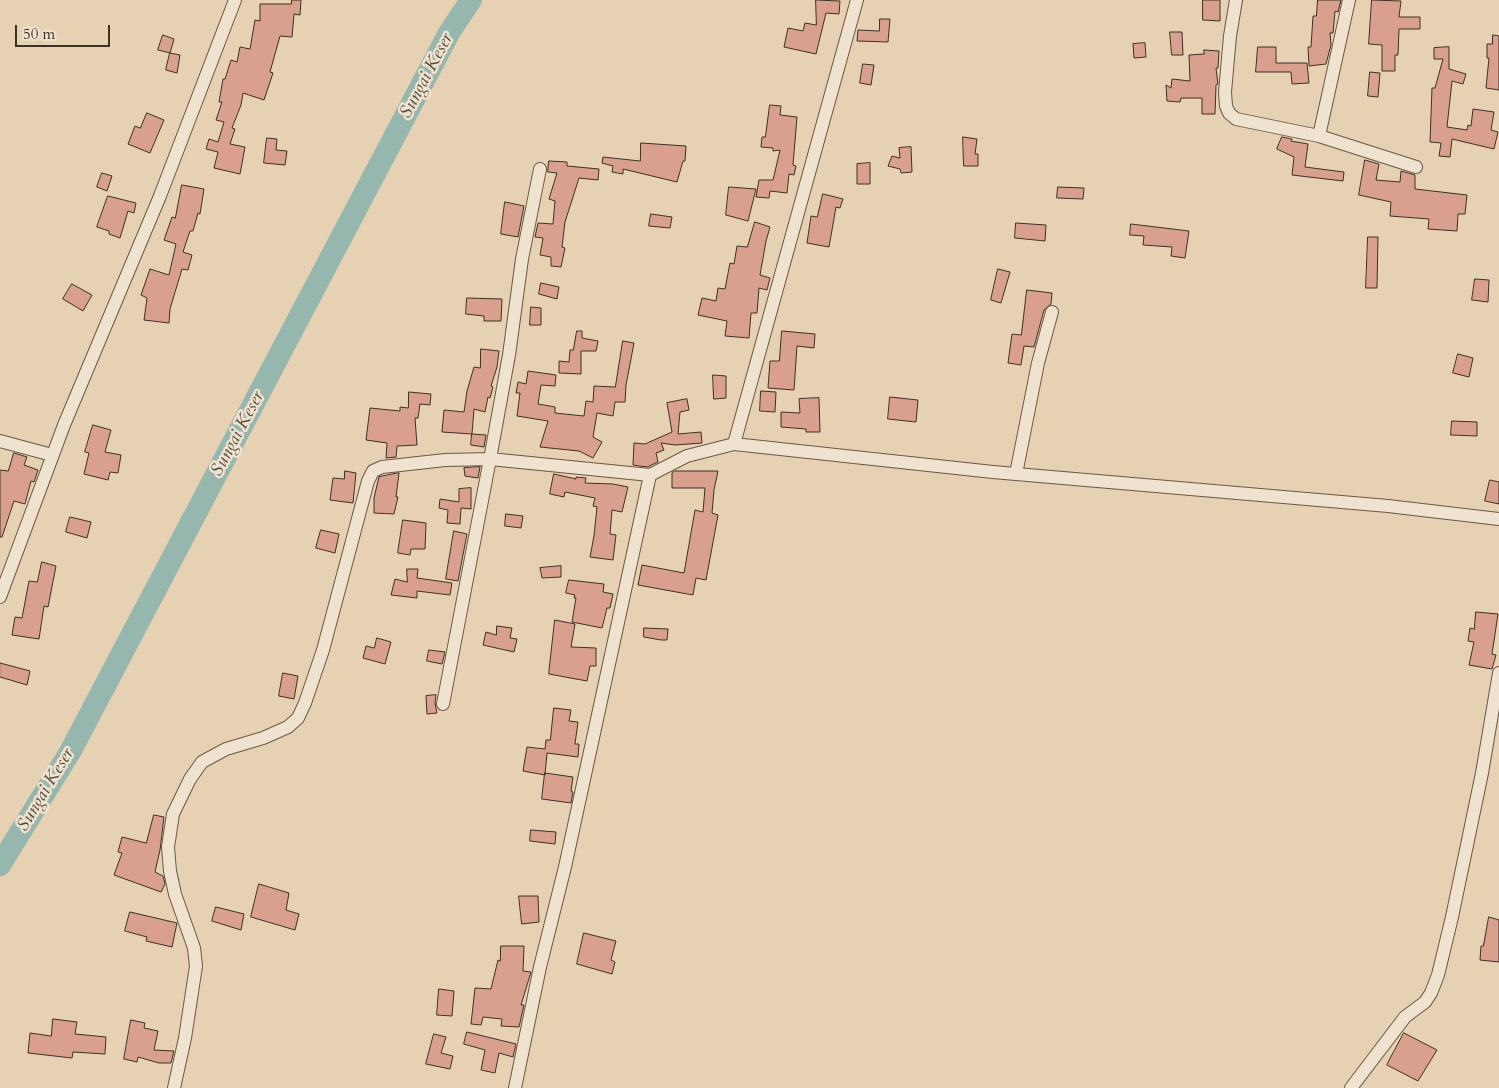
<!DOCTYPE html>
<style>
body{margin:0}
#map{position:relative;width:1499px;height:1088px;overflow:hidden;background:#e6d2b3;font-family:Cardo,serif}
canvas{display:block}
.scale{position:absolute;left:15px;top:25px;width:95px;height:22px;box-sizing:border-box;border:2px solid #3e3022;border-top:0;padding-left:6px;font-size:15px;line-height:18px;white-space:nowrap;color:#3e3022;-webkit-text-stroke:4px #efe2ce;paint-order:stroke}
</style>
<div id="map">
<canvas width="1499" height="1088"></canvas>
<div class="scale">50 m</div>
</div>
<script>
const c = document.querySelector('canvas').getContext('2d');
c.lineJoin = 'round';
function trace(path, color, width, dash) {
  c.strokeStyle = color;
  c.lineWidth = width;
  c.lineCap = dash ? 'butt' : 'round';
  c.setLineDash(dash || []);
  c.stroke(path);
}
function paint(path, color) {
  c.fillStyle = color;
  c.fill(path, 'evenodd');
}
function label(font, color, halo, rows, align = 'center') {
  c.font = font + ' Cardo,serif';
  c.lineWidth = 5;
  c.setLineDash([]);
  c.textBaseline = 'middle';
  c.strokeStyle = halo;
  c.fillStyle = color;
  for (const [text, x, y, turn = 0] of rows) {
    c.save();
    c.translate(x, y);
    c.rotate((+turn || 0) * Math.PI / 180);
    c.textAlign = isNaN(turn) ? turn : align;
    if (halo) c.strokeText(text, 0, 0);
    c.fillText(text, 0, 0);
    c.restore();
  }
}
trace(new Path2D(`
 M0,865L70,752L449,33L471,0`), '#96b7ae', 22);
const building = new Path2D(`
 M292,0H301L300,15L294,14L292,37L280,36L270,72L273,73L264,100L243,93L241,105L232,128L235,129L230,144L245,147L240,174L214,168L218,152L206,149L209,139L218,142L224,122L216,120L222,102H219L223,79H225L231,60L237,62L240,47L250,49L255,20L260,21V4H291Z
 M816,0L840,1L839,14L826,13L816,54L784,47L788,28L803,31L805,23L816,25Z
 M1203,0H1220V21L1203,20Z
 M1318,0H1341L1338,12L1335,11L1333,33H1330L1331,45L1326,64L1309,66L1308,47H1311L1313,16H1316Z
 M1372,0L1401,1L1399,17H1420V29H1399L1398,55H1395V71H1382V45L1369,44Z
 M880,19H890L888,42L857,41L858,30L879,31Z
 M1170,32H1182L1183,55H1172Z
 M163,35L174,39L170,53L158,50Z
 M1493,35L1499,36V90L1486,88L1489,58H1487V44H1492Z
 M1145,43L1146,57L1134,58L1133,44Z
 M1258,47H1276V63H1307L1309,83L1292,84L1291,72H1256Z
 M1449,47V69L1466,74L1463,84L1452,81L1447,127L1467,130L1468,125L1471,126L1473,109L1494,112L1491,130L1498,132L1494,149L1452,139L1450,157L1439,156L1441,143L1430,142L1432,88H1435L1443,59H1434V48Z
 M1204,50L1219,51L1218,68H1216L1218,84L1216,85L1215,114H1202V98H1181L1180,102L1167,101L1166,85L1171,88L1172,79L1190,81L1189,55L1204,54Z
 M170,53L180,55L177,73L166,70Z
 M863,64L874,65L871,85L860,83Z
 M1370,72L1380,73L1378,97L1368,96Z
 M770,105L781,106L780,115L797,117L793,165L796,166L794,175L789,174L787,193L770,191L769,198L756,197L759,180H773L780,150L773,151V148L761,147L762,137H765Z
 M147,113L164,120L150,153L128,144L135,126L140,128Z
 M963,137L977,139L975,154H978V166H964Z
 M1282,137L1292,139L1291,141L1308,144L1305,167L1344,172L1343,181L1292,175L1294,157L1277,149Z
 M267,138L277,139L276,150L287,151L285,165L264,163Z
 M641,143L686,146L685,161H683L677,182L623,169V174L612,172L613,166L602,163L603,157L640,161Z
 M911,147L912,172L901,173L900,169L888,166L892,156L900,158L899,148Z
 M1365,160L1379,164L1376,180L1400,182L1401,171L1415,175V189L1467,195L1465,214H1458L1457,231L1428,229L1429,219L1390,216L1391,202L1359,195Z
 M549,161L567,162V166L599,169L598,180L579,178L565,222L562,247L565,248L561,267L551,266V257L540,255L543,238L535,237L538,223L553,224L555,201L549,199L557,173L548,172Z
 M870,163V184H857V164Z
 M102,173L112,176L107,191L97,187Z
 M182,185L204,189L200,214L198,213L193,231H190L183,252L192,255L188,270L182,269L170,309L169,323L144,320L147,298L141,295L150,269L169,275L176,244L164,240L172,217L175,218Z
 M729,187L756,189L748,221L726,215Z
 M1058,187L1084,188L1083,199L1057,198Z
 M823,194L843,199L840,208L836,207L829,247L807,243L811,216L817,217Z
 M108,196L136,203L134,213L128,211L120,238L109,234V231L97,227Z
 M505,202L524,206L518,237L501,234Z
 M651,214L672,217L670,228L649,226Z
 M755,222L770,227L766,241L760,275L770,278L767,290L759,288L757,313H751L749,338L725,336L727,321L698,315L702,298L716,301L718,288L725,289L730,263L734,264L737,246L747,247Z
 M1016,223L1046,225L1045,241L1015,238Z
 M1131,224L1189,231L1185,258L1171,256L1172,247L1143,245L1144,236L1130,235Z
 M1368,237H1378L1377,288H1366Z
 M998,269L1010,272L1001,303L991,300Z
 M1475,279L1489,280L1488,302L1472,300Z
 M541,283L559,287L557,299L539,294Z
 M72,284L92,295L83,311L63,299Z
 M1027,290L1052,293L1051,304L1044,310L1034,347L1024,346L1021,365L1008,363L1012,334L1021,335Z
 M467,298L502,299L501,321H484V316L466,314Z
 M531,307L541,308V325H530Z
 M577,331H582V338L598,341L596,351H581V374L559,373V361L569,362L570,350H573Z
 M782,331L815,334L814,348L797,346L794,390L768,388L770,361H779Z
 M623,341L634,343L626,385L625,402H615L613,416L597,413L593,437L602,442L593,458L579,451L540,447L548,421L517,416L520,393H516L518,382L526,384L528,371L556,375L555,386L541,385L538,404L555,407V413L584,416L586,401L593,402L594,386L615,387Z
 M481,349L499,351L497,367L491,386L493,387L490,398L488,397L485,412L474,409L472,434L442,432L444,410L464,412L467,391L474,367L480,368Z
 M1458,354L1473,358L1469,377L1453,373Z
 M713,375L726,376V398L714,399Z
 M761,391L776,392L775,412L760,411Z
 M409,392L431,394L430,405L420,404L418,418H415L417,445L397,446L396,457L386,458L387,443L366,440L370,408L400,411V407L408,408Z
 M890,397L918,400L916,422L888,419Z
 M819,398L820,432H806V429L781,427V412L800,413L799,399Z
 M687,399L689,410L680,412L678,434L701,432L702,443L675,445L661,443L664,450L656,453L658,462L647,467L633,465L634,443L645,444L672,432L667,403Z
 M1452,421L1477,422V436L1451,435Z
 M93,425L111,430L105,452L121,455L118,473L110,472L108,480L84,474L89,453L85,452Z
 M472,434L486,435L484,447L471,445Z
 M14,453L27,457L24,465L38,470L34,482L31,481L25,504L14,501L2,537H0V470L8,471Z
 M480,467L478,478L465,476L464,468Z
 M345,471L356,473L353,503L330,500L333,478L344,479Z
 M675,471H718L714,490L712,513L718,515L706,580L696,578L693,595L638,585L642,565L684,573L695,510L703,512L705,488H672V473Z
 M399,473L396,497H398L394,514L374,513V498L379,477Z
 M554,474L576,479V477L586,478L585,483L613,484L628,487L622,512L612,510L610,534L616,535L613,560L590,557L594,536L597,507L593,506L595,498L565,492L564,497L550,494Z
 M1490,480L1499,482V504L1485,501Z
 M471,488V509L461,508L460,524L447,523L448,510L439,508L440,499L459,502V489Z
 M506,514L523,516L521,528L505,526Z
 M70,517L91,522L87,538L66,532Z
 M403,520L426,523L425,549H411L410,555L398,553Z
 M321,530L339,534L335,553L316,548Z
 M454,531L467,534L458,581L446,579Z
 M42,562L56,566L48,607L44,606L39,639L12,635L15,617L22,618L29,581L37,582Z
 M561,566V577L542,578L540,568Z
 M407,569H418L417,578L452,583L450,595L417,591V598L391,595L395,579L407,582Z
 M569,580L604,584L603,592L613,594L610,608H607L602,628L572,622L576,598H574L575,595L566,593Z
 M1476,612L1498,614L1492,654L1496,655L1492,669L1469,665L1474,642L1468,641L1470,628L1474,629Z
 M555,620L575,624L571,647L596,648V666H590L587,681L549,674Z
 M497,626L512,628L510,638L517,639L514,652L483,645L486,632L496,635Z
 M644,628L668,629L667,640H661L644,637Z
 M377,638L391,642L385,664L363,658L366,646L374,648Z
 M429,650L445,652L442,664L427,661Z
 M0,663L30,671L27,685L0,677Z
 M283,673L298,676L294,699L279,696Z
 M436,695L435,703L437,713L427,714L426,696Z
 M554,708L571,710L569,721L578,722L575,744H579L578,757L547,753L545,775L523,771L527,747L545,749L546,740H550Z
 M545,773L573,777L571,791L573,792L571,803L542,799Z
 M154,815L164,817L160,850L155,872L163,876L165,884L161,892L114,875L122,853L118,852L122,837L146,843Z
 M531,830L556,832L555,844L530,841Z
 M259,884L289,893L286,910L299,914L295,930L251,917Z
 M519,896H538L539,922L522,924Z
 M216,907L244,914L241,930L212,921Z
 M130,912L177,923L172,947L146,941L147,937L125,931Z
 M1489,917L1499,920V962L1480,960L1481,946H1483Z
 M584,933L616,941L611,960L615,962L612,974L577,964Z
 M501,946H524L523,971L531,972L521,1005H524L519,1027L501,1026L502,1019L483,1017L481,1025L471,1024L475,988L491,989L498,960L500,961Z
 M439,989L454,991L452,1016L437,1015Z
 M53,1019L77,1022L75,1034L106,1037L105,1054L73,1052L72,1058L28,1053L30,1033L51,1036Z
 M131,1020L145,1023L144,1028L158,1031L154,1050L174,1051L171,1063H159L138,1057L137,1062L124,1059Z
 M467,1032L516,1044L513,1057L499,1053L495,1073L481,1070L485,1050L464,1044Z
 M1404,1033L1437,1050L1418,1081L1387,1065Z
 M434,1034L446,1037L441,1053L453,1056L450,1069L426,1064Z`);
paint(building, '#d9a08f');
trace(building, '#3e3022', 1);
const street = new Path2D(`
 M1236,0L1230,36L1225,92L1226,106L1229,113L1236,119L1319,136
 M1349,0L1319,136L1416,167
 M540,169L522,259L509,355L490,459L650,475
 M0,441L52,455
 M734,444L993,472L1388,506L1499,519
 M1016,474L1038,363L1052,312
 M0,597L64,425L160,196L235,0
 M174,1088L185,1038L196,966L194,948L175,894L170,871L168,847L173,814L190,779L202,762L226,749L263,738L288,727L298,718L305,703L323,650L368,481L373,471L382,467L445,460L490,459L443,704
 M515,1088L540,967L565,867L650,475L687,456L734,444L857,0
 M1351,1088L1405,1017L1425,1002L1431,993L1438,975L1452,917L1482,773L1499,673`);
trace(street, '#685846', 14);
trace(street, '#efe2ce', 12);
label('italic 18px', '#504b3e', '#efe2ce', [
 ["Sungai Keser",427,76,-62],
 ["Sungai Keser",238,434,-62],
 ["Sungai Keser",46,790,-59]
]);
</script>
